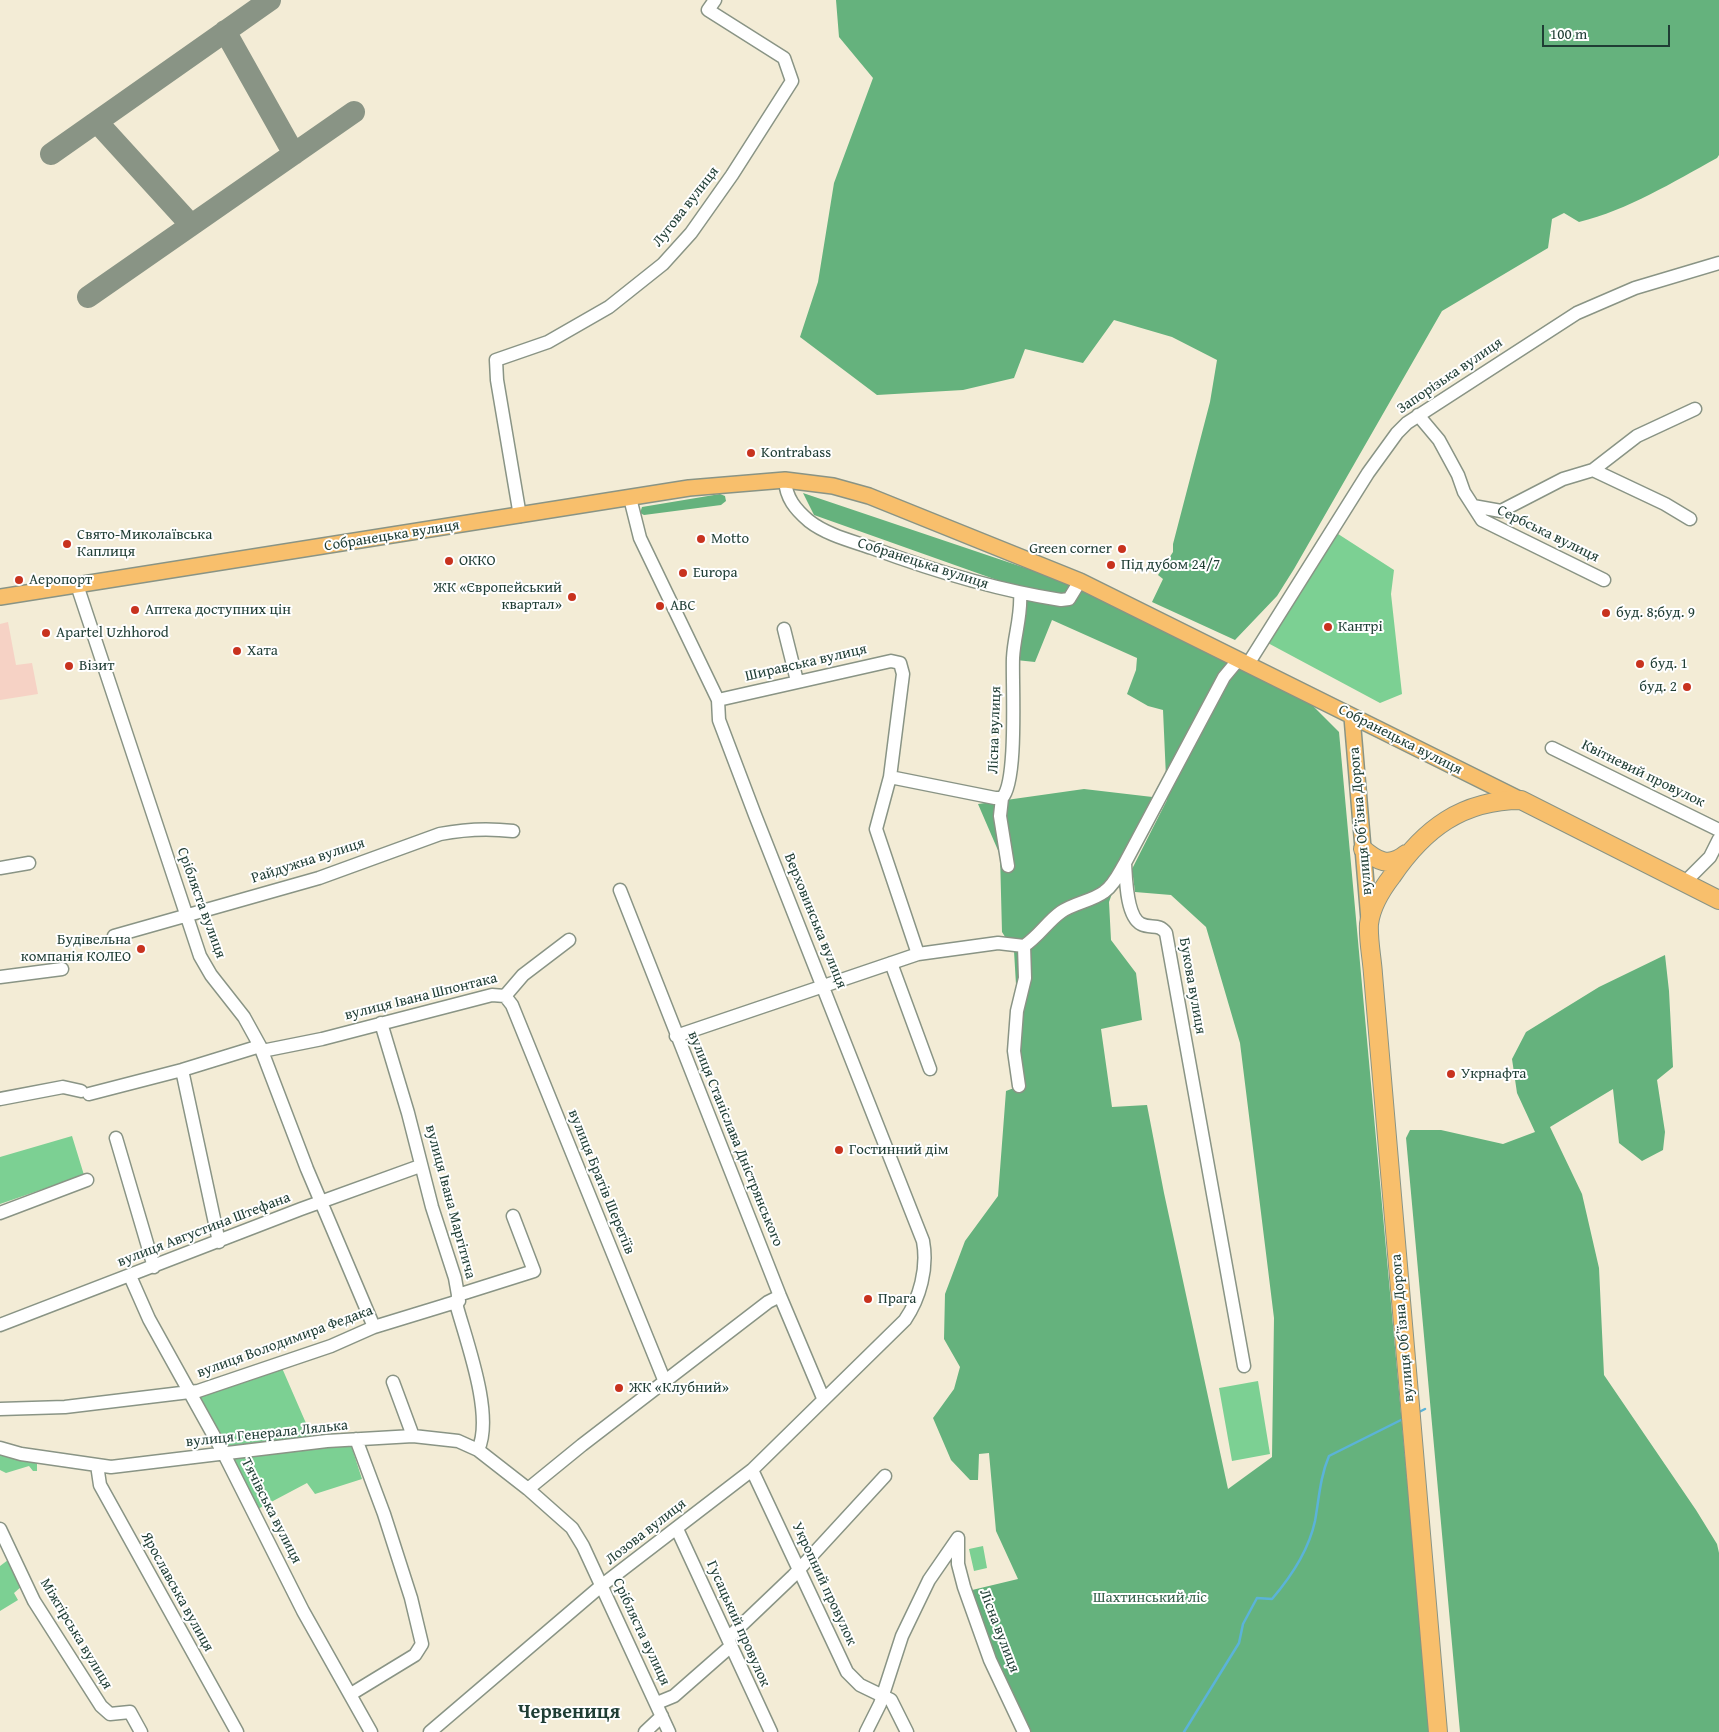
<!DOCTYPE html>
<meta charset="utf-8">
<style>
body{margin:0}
#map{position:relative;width:1719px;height:1732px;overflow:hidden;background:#f3ecd6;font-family:"Gentium Book Plus",serif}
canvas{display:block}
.scale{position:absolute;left:1542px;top:25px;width:128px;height:22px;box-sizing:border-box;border:2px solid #1f3d34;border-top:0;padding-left:6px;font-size:15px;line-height:18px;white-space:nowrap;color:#1f3d34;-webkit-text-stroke:4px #fff;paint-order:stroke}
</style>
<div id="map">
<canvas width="1719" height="1732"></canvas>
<div class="scale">100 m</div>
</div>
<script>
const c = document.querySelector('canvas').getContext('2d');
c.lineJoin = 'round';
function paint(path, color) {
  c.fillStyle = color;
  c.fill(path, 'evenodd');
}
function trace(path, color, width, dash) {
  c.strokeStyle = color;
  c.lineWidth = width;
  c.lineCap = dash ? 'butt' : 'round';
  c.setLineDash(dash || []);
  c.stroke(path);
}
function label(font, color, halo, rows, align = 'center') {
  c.font = font + ' "Gentium Book Plus",serif';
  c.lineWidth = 4;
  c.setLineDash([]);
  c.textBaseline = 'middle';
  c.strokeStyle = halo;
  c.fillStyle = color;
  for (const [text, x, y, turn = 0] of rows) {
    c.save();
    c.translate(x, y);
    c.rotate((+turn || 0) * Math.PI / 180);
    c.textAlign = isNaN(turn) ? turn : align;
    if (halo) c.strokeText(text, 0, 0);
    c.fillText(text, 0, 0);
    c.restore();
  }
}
paint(new Path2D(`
 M8,622L16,665L32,663L38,694L0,700V624Z`), '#f6d2c5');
paint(new Path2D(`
 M1335,532L1394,570L1391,594L1402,694L1380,703L1266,642Z
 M72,1136L84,1175L0,1204V1157Z
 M282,1368L312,1437L226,1448L197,1397Z
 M1258,1381L1270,1454L1232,1461L1219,1388Z
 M351,1445L362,1479L315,1494L307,1483L256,1510L231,1459Z
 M0,1455L37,1462V1471H33L29,1466L6,1473L0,1470Z
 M983,1546L987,1568L974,1571L969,1549Z
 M8,1560L22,1586L14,1593L18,1600L0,1611V1566Z`), '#7cd093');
paint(new Path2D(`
 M836,0H1719V155L1717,158C1673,182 1628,210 1579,222L1564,213L1552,219L1548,248L1442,311L1294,569L1277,596L1235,640L1152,602L1163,579L1158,575L1173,552V544L1210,402L1217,360L1172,337L1114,320L1083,363L1025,349L1014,378L963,390L877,395L800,337L818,282L834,183L873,78L839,37Z
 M803,493L1064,581L1307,700L1339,732L1430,1732H1023L968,1591L1018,1579L996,1531L989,1453L979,1454L978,1480H970L951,1460L933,1418L954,1389L960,1367L944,1339L945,1294L965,1241L998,1196L1006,1091L1022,1085L1014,951L1002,932L1000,855L978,804L1084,789L1161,798L1124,860L1109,902L1111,940L1136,973L1142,1020L1101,1029L1112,1107L1147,1105L1164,1193L1228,1489L1272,1457L1274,1318L1240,1043L1206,927L1171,895L1135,892L1132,869L1167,800L1163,710L1148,706L1127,694L1136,670L1137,658L1052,620L1035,662L1016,660L1025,590L814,515Z
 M720,494L725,496L726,501L721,505L644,515L640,513L642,507Z
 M1665,955L1669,991L1673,1067L1657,1080L1665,1132L1663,1150L1642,1161L1619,1143L1613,1089L1550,1127L1582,1194L1599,1268L1604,1375L1696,1510L1717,1544L1719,1553V1732H1460L1406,1138L1410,1130H1441L1503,1144L1535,1132L1517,1093L1512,1059L1526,1032L1599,987Z`), '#65b27d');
trace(new Path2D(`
 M1419,1412L1425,1409
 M1184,1732L1239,1643L1243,1624L1257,1598L1272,1599C1290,1578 1309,1549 1315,1521C1319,1499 1320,1477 1329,1456L1403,1419`), '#5bb3d8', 2.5);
trace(new Path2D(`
 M225,31L294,154
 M97,122L191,225
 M51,154L270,0
 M88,297L354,112`), '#899485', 22);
const minor = new Path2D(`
 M1418,415L1439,440L1458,475L1464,492L1482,520L1604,580
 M1593,470L1665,504L1690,519
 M785,480C786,498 795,509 809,521C827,535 852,541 872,548C934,571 996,590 1061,600L1069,599L1080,581
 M1473,506L1501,511L1563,479L1593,470L1637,436L1695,409
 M520,516L497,380L496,360L548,342L609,307L663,264L691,233L732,175L792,81L784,58L708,10L715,0
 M77,585L200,956L211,975L244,1017L260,1046L307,1169L374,1327
 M784,629L797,681
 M1239,659L1224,677L1125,863C1126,878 1126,916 1141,924C1151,929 1159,923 1166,933L1244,1366
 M1248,664L1368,473L1397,433L1407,423L1577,313L1635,288L1719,263
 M718,700L891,661L900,663L903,674L890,777L876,829L918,954
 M1552,748L1719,830
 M890,777L995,798H1002
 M1008,866L1000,816L1002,798C1018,782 1012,684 1013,658C1014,636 1022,615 1020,593
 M0,868L29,863
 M1684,883L1710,857L1719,839
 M620,890L780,1296L823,1398
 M114,936L319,878L440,834C465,829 488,828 513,831
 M891,963L930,1069
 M0,977L62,969
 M505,996L512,1005L665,1382
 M381,1023L408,1113L432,1207L455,1278L458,1295L457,1307C467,1343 494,1416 478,1450
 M676,1036L918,954L998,943L1024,946C1039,936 1047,922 1061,912C1074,903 1092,901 1104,892C1114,885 1119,873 1125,863
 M262,1051L322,1039L492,995L505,996L523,975L569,940
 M182,1070L219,1242
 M1019,1086L1014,1051L1017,1011L1025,978L1024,946
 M89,1094L182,1070L260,1046
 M0,1099L63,1087L81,1091
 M116,1138L154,1267
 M0,1213L87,1180
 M130,1276L149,1319L224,1454L303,1611L371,1732
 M458,1295L534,1271L513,1216
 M0,1325L301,1209L420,1166
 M393,1382L413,1436
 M0,1409L65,1407L198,1391L331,1346L374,1327L459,1301
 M0,1448L21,1454L111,1467L327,1441L413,1436L458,1441L478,1450L528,1489L572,1528L583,1546L669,1732
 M97,1465L100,1485L237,1732
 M752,1470L847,1672L860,1685L891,1700L907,1732
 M528,1489L582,1445L768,1302L780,1296
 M0,1529L34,1601L101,1706L110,1714L130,1712L141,1732
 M677,1529L771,1732
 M958,1538V1564L964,1587L990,1660L1024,1732
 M728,1638L793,1576L885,1476
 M351,1694L415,1655L422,1644L411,1598L384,1514L356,1439
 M657,1703L674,1696L731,1646
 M430,1732L601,1586L752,1470L905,1320C920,1298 928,1268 923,1241L755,815L719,720L718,700L640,538L630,498
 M645,1732L662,1716
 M866,1732L880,1704L902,1636L929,1580L958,1538`);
const major = new Path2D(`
 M0,597L689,488L785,480L833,486L869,496L1080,581L1521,800
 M1352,717L1369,920`);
const highway = new Path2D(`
 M1363,849C1377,861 1389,868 1406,854
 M1438,1732L1373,974C1372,958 1368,940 1369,924C1371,907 1382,889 1392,876C1424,829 1462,800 1521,800L1719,900`);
trace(minor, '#899485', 15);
trace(major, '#899485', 18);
trace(highway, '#899485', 20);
trace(minor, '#fff', 12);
trace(major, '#f8bf6c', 15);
trace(highway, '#f8bf6c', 18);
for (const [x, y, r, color] of [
 [751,453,5,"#c8321e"],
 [701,539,5,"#c8321e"],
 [67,544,5,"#c8321e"],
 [1122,549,5,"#c8321e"],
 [449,561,5,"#c8321e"],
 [1111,565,5,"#c8321e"],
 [683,573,5,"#c8321e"],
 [19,580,5,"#c8321e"],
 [572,597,5,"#c8321e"],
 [660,606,5,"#c8321e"],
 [135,610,5,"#c8321e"],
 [1606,613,5,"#c8321e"],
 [1328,627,5,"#c8321e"],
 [46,633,5,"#c8321e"],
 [237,651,5,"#c8321e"],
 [1640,664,5,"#c8321e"],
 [69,666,5,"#c8321e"],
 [1687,687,5,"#c8321e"],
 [141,949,5,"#c8321e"],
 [1451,1074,5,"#c8321e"],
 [839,1150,5,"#c8321e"],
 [868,1299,5,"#c8321e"],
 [619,1388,5,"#c8321e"]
]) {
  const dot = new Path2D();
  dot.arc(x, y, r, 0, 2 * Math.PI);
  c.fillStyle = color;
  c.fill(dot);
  trace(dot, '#fff', 2);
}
label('15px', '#1f3d34', '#fff', [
 ["Лугова вулиця",686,207,-52],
 ["Запорізька вулиця",1450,376,-34],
 ["Сербська вулиця",1548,534,26],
 ["Собранецька вулиця",392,536,-9],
 ["Собранецька вулиця",923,564,18],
 ["Ширавська вулиця",806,663,-13],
 ["Лісна вулиця",995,730,-88],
 ["Собранецька вулиця",1400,740,27],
 ["Квітневий провулок",1643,774,26],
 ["вулиця Обʼїзна Дорога",1361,821,-95],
 ["Райдужна вулиця",308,861,-18],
 ["Срібляста вулиця",201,903,70],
 ["Верховинська вулиця",815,921,68],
 ["Букова вулиця",1192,986,80],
 ["вулиця Івана Шпонтака",421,997,-14],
 ["вулиця Станіслава Дністрянського",735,1139,68],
 ["вулиця Братів Шерегіїв",601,1182,68],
 ["вулиця Івана Маргітича",450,1202,75],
 ["вулиця Августина Штефана",204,1230,-21],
 ["вулиця Обʼїзна Дорога",1403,1328,-95],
 ["вулиця Володимира Федака",285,1342,-20],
 ["вулиця Генерала Лялька",267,1434,-6],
 ["Тячівська вулиця",271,1511,63],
 ["Лозова вулиця",646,1532,-38],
 ["Укропний провулок",824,1584,65],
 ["Ярославська вулиця",177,1592,61],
 ["Гусацький провулок",738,1624,66],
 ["Лісна вулиця",999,1631,69],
 ["Срібляста вулиця",641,1632,65],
 ["Міжгірська вулиця",76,1634,59]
]);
label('15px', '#1f3d34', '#fff', [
 ["Kontrabass",761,453],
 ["Свято-Миколаївська",77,535],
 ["Каплиця",77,552],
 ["Motto",711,539],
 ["Green corner",1112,549,"right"],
 ["ОККО",459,561],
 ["Під дубом 24/7",1121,565],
 ["Europa",693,573],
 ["Аеропорт",29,580],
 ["ЖК «Європейський",562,588,"right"],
 ["квартал»",562,605,"right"],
 ["ABC",670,606],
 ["Аптека доступних цін",145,610],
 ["буд. 8;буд. 9",1616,613],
 ["Кантрі",1338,627],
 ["Apartel Uzhhorod",56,633],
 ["Хата",247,651],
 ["буд. 1",1650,664],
 ["Візит",79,666],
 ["буд. 2",1677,687,"right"],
 ["Будівельна",131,940,"right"],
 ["компанія КОЛЕО",131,957,"right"],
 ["Укрнафта",1461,1074],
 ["Гостинний дім",849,1150],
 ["Прага",878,1299],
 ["ЖК «Клубний»",629,1388]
], 'left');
label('15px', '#36624c', '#fff', [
 ["Шахтинський ліс",1150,1598]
]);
label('bold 20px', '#1f3d34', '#fff', [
 ["Червениця",569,1713]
]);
</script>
